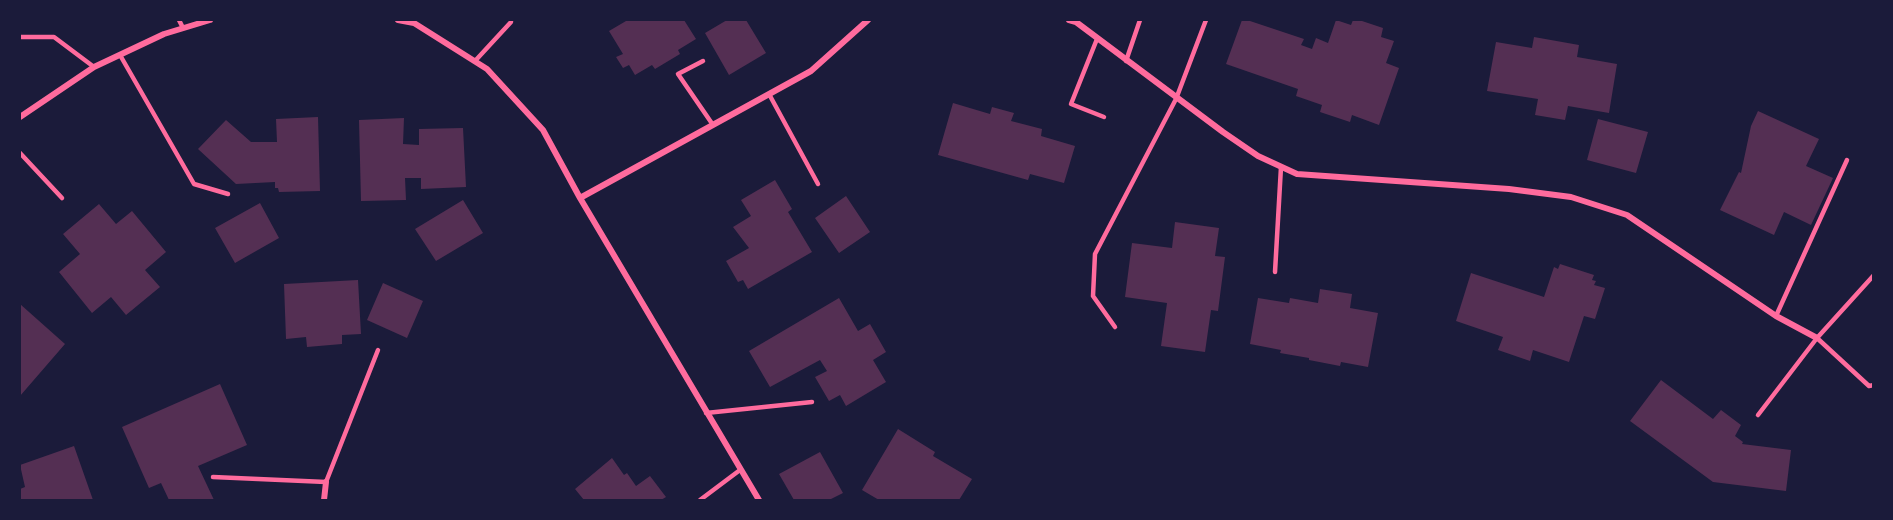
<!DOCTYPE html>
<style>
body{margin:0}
#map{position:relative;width:1893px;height:520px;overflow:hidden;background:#1b1b3a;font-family:Helvetica,sans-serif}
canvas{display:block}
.frame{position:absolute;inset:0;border:21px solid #1b1b3a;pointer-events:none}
</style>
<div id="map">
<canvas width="1893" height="520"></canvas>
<div class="frame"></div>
</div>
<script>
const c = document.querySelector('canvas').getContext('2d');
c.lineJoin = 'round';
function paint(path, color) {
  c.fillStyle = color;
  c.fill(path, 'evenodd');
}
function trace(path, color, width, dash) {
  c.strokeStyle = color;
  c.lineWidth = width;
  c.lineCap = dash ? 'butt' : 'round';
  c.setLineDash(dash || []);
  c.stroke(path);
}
paint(new Path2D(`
 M625,20H684L696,39L678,50L680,54L655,69L652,65L635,75L629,65L623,68L616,57L623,54L609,31L626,21Z
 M727,20H746L766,53L729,75L705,33Z
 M1242,20H1247L1304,39L1301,45L1312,49L1316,38L1328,43L1336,20L1351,25L1353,20H1359L1383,28L1381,37L1394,41L1386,63L1399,68L1379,125L1352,115L1350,122L1320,112L1322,105L1296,96L1298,89L1226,64Z
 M1534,37L1579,45L1577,57L1617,64L1609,113L1568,106L1565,120L1535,115L1538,99L1487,91L1496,42L1532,48Z
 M953,103L990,114L992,107L1014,113L1011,121L1042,129L1041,136L1075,146L1064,183L1030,174L1028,180L938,155Z
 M1758,111L1819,139L1806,166L1833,178L1811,225L1784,212L1774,235L1720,210L1739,172L1741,173L1751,126Z
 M318,117L320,191L279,192L278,188H275V182L236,184L198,149L226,120L251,142H277L276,119Z
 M404,118L403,144L419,145V129L463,128L466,187L421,189V178H405L406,200L361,201L359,120Z
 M1598,119L1648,132L1636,173L1587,160Z
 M775,180L792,209L788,212L812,252L748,289L743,280L738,282L726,261L749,248L733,227L751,216L741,200Z
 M846,196L870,232L839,253L815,218Z
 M463,200L483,233L436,261L415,229Z
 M260,203L279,238L235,263L215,228Z
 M99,204L116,224L132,211L166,252L145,270L160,287L126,315L111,297L92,313L59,272L80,254L63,234Z
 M1175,222L1219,228L1215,256L1225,257L1218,311L1211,310L1205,352L1161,346L1167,303L1125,297L1132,243L1172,248Z
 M1560,264L1594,275L1592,280L1596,281L1594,285L1605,288L1595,319L1584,316L1569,362L1533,350L1530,361L1498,350L1503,337L1456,321L1471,273L1544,297L1554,267L1558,269Z
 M358,280L361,334L342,335V344L307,347L306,337L286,339L284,284Z
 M383,283L423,301L407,338L367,320Z
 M1320,289L1352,294L1350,308L1378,313L1368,367L1341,362L1340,366L1309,360V358L1280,353L1281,350L1250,344L1258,298L1289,303L1290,298L1318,303Z
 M839,298L858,331L870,324L886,352L873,360L886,382L846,406L840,395L829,401L815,377L827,371L820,360L770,387L749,351Z
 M20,304L65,344L20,396Z
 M1661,380L1713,419L1721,410L1741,425L1735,436L1743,442L1742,444L1791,450L1786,491L1713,482L1630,421Z
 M220,384L247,445L198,466L214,500H169L161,483L149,488L122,427Z
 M898,429L935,452L933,456L972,479L959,500H879L862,490Z
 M74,446L93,500H20V489L25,487L20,465Z
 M820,452L843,493L829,500H794L779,474Z
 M612,458L624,475L627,473L636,486L650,476L666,497L661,500H584L575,489Z`), '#542f53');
trace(new Path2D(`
 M179,20L183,28
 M20,37H54L94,67
 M1097,39L1071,104L1104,117
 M120,55L194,184L228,194
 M475,61L511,22
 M703,61L678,74L713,125
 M1126,61L1140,20
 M769,94L818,184
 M20,153L62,198
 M1275,272L1281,167
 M1776,316L1847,160
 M1115,327L1093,296L1095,254L1176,99L1206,20
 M1817,338L1869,386L1874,385
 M706,413L812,402
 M1758,415L1817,338L1874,275
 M213,477L326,482L378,350
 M700,500L740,470`), '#ff6b9d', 4.5);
trace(new Path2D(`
 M398,20L414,23L487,69L543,130L580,198L759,500
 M1069,20L1076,22L1223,132L1258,156L1297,174L1509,189L1571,197L1627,215L1776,316L1817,338
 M20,117L94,67L164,34L210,20
 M580,198L811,71L868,20
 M324,500L326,482`), '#ff6b9d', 6);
</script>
